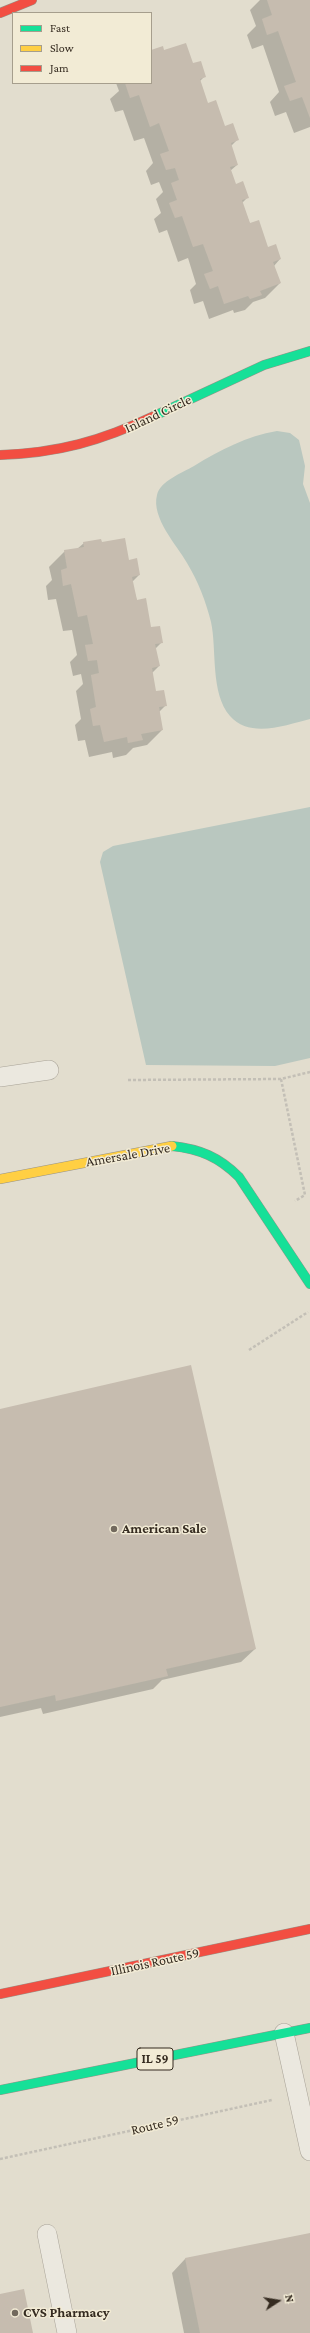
<!DOCTYPE html>
<style>
body{margin:0}
#map{position:relative;width:310px;height:2333px;overflow:hidden;background:#e2ddce;font-family:"Crimson Pro",serif}
canvas{display:block}
.legend{position:absolute;left:12px;top:12px;width:140px;height:72px;box-sizing:border-box;background:#f2ebd5;border:1px solid #a69e8d;margin:0;padding:5px 7px;list-style:none;font-size:12px;color:#352b20}
.legend li{display:flex;align-items:center;gap:8px;height:20px}
.legend b{width:20px;border:1px solid #a69e8d}
.north{position:absolute;left:258px;top:2281px;width:40px;height:40px;-webkit-text-stroke:3px #f2ebd5;paint-order:stroke;rotate:78deg;font-size:11px;font-weight:700;line-height:16px;text-align:center;color:#352b20}
.north::after{content:'';display:block;margin:auto;width:14px;height:18px;background:#352b20;clip-path:polygon(50% 0,100% 100%,50% 72%,0 100%)}
</style>
<div id="map">
<canvas width="310" height="2333"></canvas>
<ul class="legend">
<li><b style="height:5px;background:#16e098"></b>Fast</li>
<li><b style="height:5px;background:#ffcf43"></b>Slow</li>
<li><b style="height:5px;background:#f24e42"></b>Jam</li>
</ul>
<div class="north">N</div>
</div>
<script>
const c = document.querySelector('canvas').getContext('2d');
c.lineJoin = 'round';
function paint(path, color) {
  c.fillStyle = color;
  c.fill(path, 'evenodd');
}
function trace(path, color, width, dash) {
  c.strokeStyle = color;
  c.lineWidth = width;
  c.lineCap = dash ? 'butt' : 'round';
  c.setLineDash(dash || []);
  c.stroke(path);
}
function label(font, color, halo, rows, align = 'center') {
  c.font = font + ' "Crimson Pro",serif';
  c.lineWidth = 3;
  c.setLineDash([]);
  c.textBaseline = 'middle';
  c.strokeStyle = halo;
  c.fillStyle = color;
  for (const [text, x, y, turn = 0] of rows) {
    c.save();
    c.translate(x, y);
    c.rotate((+turn || 0) * Math.PI / 180);
    c.textAlign = isNaN(turn) ? turn : align;
    if (halo) c.strokeText(text, 0, 0);
    c.fillText(text, 0, 0);
    c.restore();
  }
}
paint(new Path2D(`
 M277,431L290,433L299,440L305,466L303,484L310,503V719C286,725 250,739 230,716C210,693 217,649 211,622C206,602 198,581 187,563C177,545 151,518 157,495C160,481 182,473 194,466C220,450 247,436 277,431Z
 M310,807V1058L275,1066L146,1065L100,862L103,852L113,846Z`), '#b9c7bf');
paint(new Path2D(`
 M260,0H310V127L294,133L286,112L275,116L270,102L279,92L263,45L252,49L247,35L256,26L250,10Z
 M151,51H163L192,65L205,76L200,81L207,104L224,127L237,140L231,146L237,165L230,171L235,185L248,197L242,203L250,224L267,248L280,259L274,266L280,283L265,298L253,302L245,310L234,313L233,310L209,319L203,301L194,304L190,290L196,284L188,258L178,262L167,230L159,233L154,219L161,213L156,199L163,192L159,182L151,185L146,171L153,163L144,138L134,141L123,110L115,112L110,99L119,91L116,83H151Z
 M84,543L101,544L128,561L139,575L132,582L137,601L151,629L162,642L155,649L159,666L152,673L155,692L166,705L159,712L162,730L147,745L133,748L126,755L113,758L112,752L89,757L85,740L78,741L75,725L81,719L76,691L83,684L81,674L73,676L70,662L77,655L72,630L63,631L56,599L48,600L46,586L52,580L49,567L65,551L77,549Z
 M0,1410L255,1649L241,1662L162,1680L153,1689L43,1714L41,1708L0,1717Z
 M310,2234V2333H184L172,2273L185,2259Z`), '#0003');
paint(new Path2D(`
 M267,0H310V118L302,97L290,101L284,86L296,82L278,31L267,35L262,19L272,15Z
 M186,43L193,63L201,61L206,77L200,79L208,103L216,100L225,126L233,123L239,140L231,143L238,165L230,167L236,184L243,181L249,198L242,200L250,223L259,220L268,247L276,244L281,259L273,262L281,283L260,291L262,295L250,299L248,296L224,304L218,286L210,289L204,274L213,271L203,244L193,247L182,216L175,218L169,203L177,200L171,183L179,180L175,168L166,170L160,154L169,151L159,123L150,127L139,95L130,98L125,83H151V50L163,46L164,50Z
 M125,538L129,560L137,558L140,575L132,577L137,600L146,598L151,627L160,626L163,643L155,644L160,666L152,668L156,691L164,690L167,706L159,707L163,730L141,734L143,740L128,743L127,737L104,742L100,725L93,726L90,709L96,707L91,675L99,673L97,660L88,661L85,645L93,644L87,615L78,617L71,584L63,586L61,570L67,568L64,550L84,547L83,542L101,539L102,542Z
 M191,1365L256,1649L166,1669L168,1676L56,1701L55,1695L0,1707V1409Z
 M310,2233V2333H200L185,2258Z
 M24,2289L33,2333H0V2294Z`), '#c6bcaf');
const lane = new Path2D(`
 M0,1077L49,1070
 M284,2033L310,2151
 M47,2234L67,2333`);
const fast = new Path2D(`
 M154,416L264,365L310,351
 M172,1146C200,1149 219,1157 239,1177L310,1284
 M0,2090L310,2028`);
const slow = new Path2D(`
 M0,1179L172,1146`);
const jam = new Path2D(`
 M0,13L32,0
 M0,455C58,453 101,441 154,416
 M0,1994L310,1929`);
trace(lane, '#a8a297', 20);
trace(fast, '#979287', 10);
trace(slow, '#979287', 10);
trace(jam, '#979287', 10);
trace(new Path2D(`
 M281,1079L305,1195L295,1201
 M128,1080L281,1079L310,1072
 M249,1350L308,1312
 M0,2159L272,2100`), '#c3bfb6', 2.5, [3, 2]);
trace(lane, '#ebe8df', 19);
trace(fast, '#16e098', 9);
trace(slow, '#ffcf43', 9);
trace(jam, '#f24e42', 9);
for (const [x, y, r, color] of [
 [114,1529,4,"#72695d"],
 [15,2313,4,"#72695d"]
]) {
  const dot = new Path2D();
  dot.arc(x, y, r, 0, 2 * Math.PI);
  c.fillStyle = color;
  c.fill(dot);
  trace(dot, '#f2ebd5', 1.5);
}
for (const [x, y, w] of [
 [155,2059,36]
]) {
  const box = new Path2D();
  box.roundRect(x - w / 2, y - 11, w, 22, 3);
  c.fillStyle = '#f2ebd5';
  c.fill(box);
  trace(box, '#352b20', 1);
}
label('bold 13px', '#352b20', null, [
 ["IL 59",155,2059]
]);
label('14px', '#352b20', '#f2ebd5', [
 ["Inland Circle",158,414,-25],
 ["Amersale Drive",128,1155,-10],
 ["Illinois Route 59",155,1962,-12],
 ["Route 59",155,2125,-13]
]);
label('bold 14px', '#352b20', '#f2ebd5', [
 ["American Sale",122,1529],
 ["CVS Pharmacy",23,2313]
], 'left');
</script>
